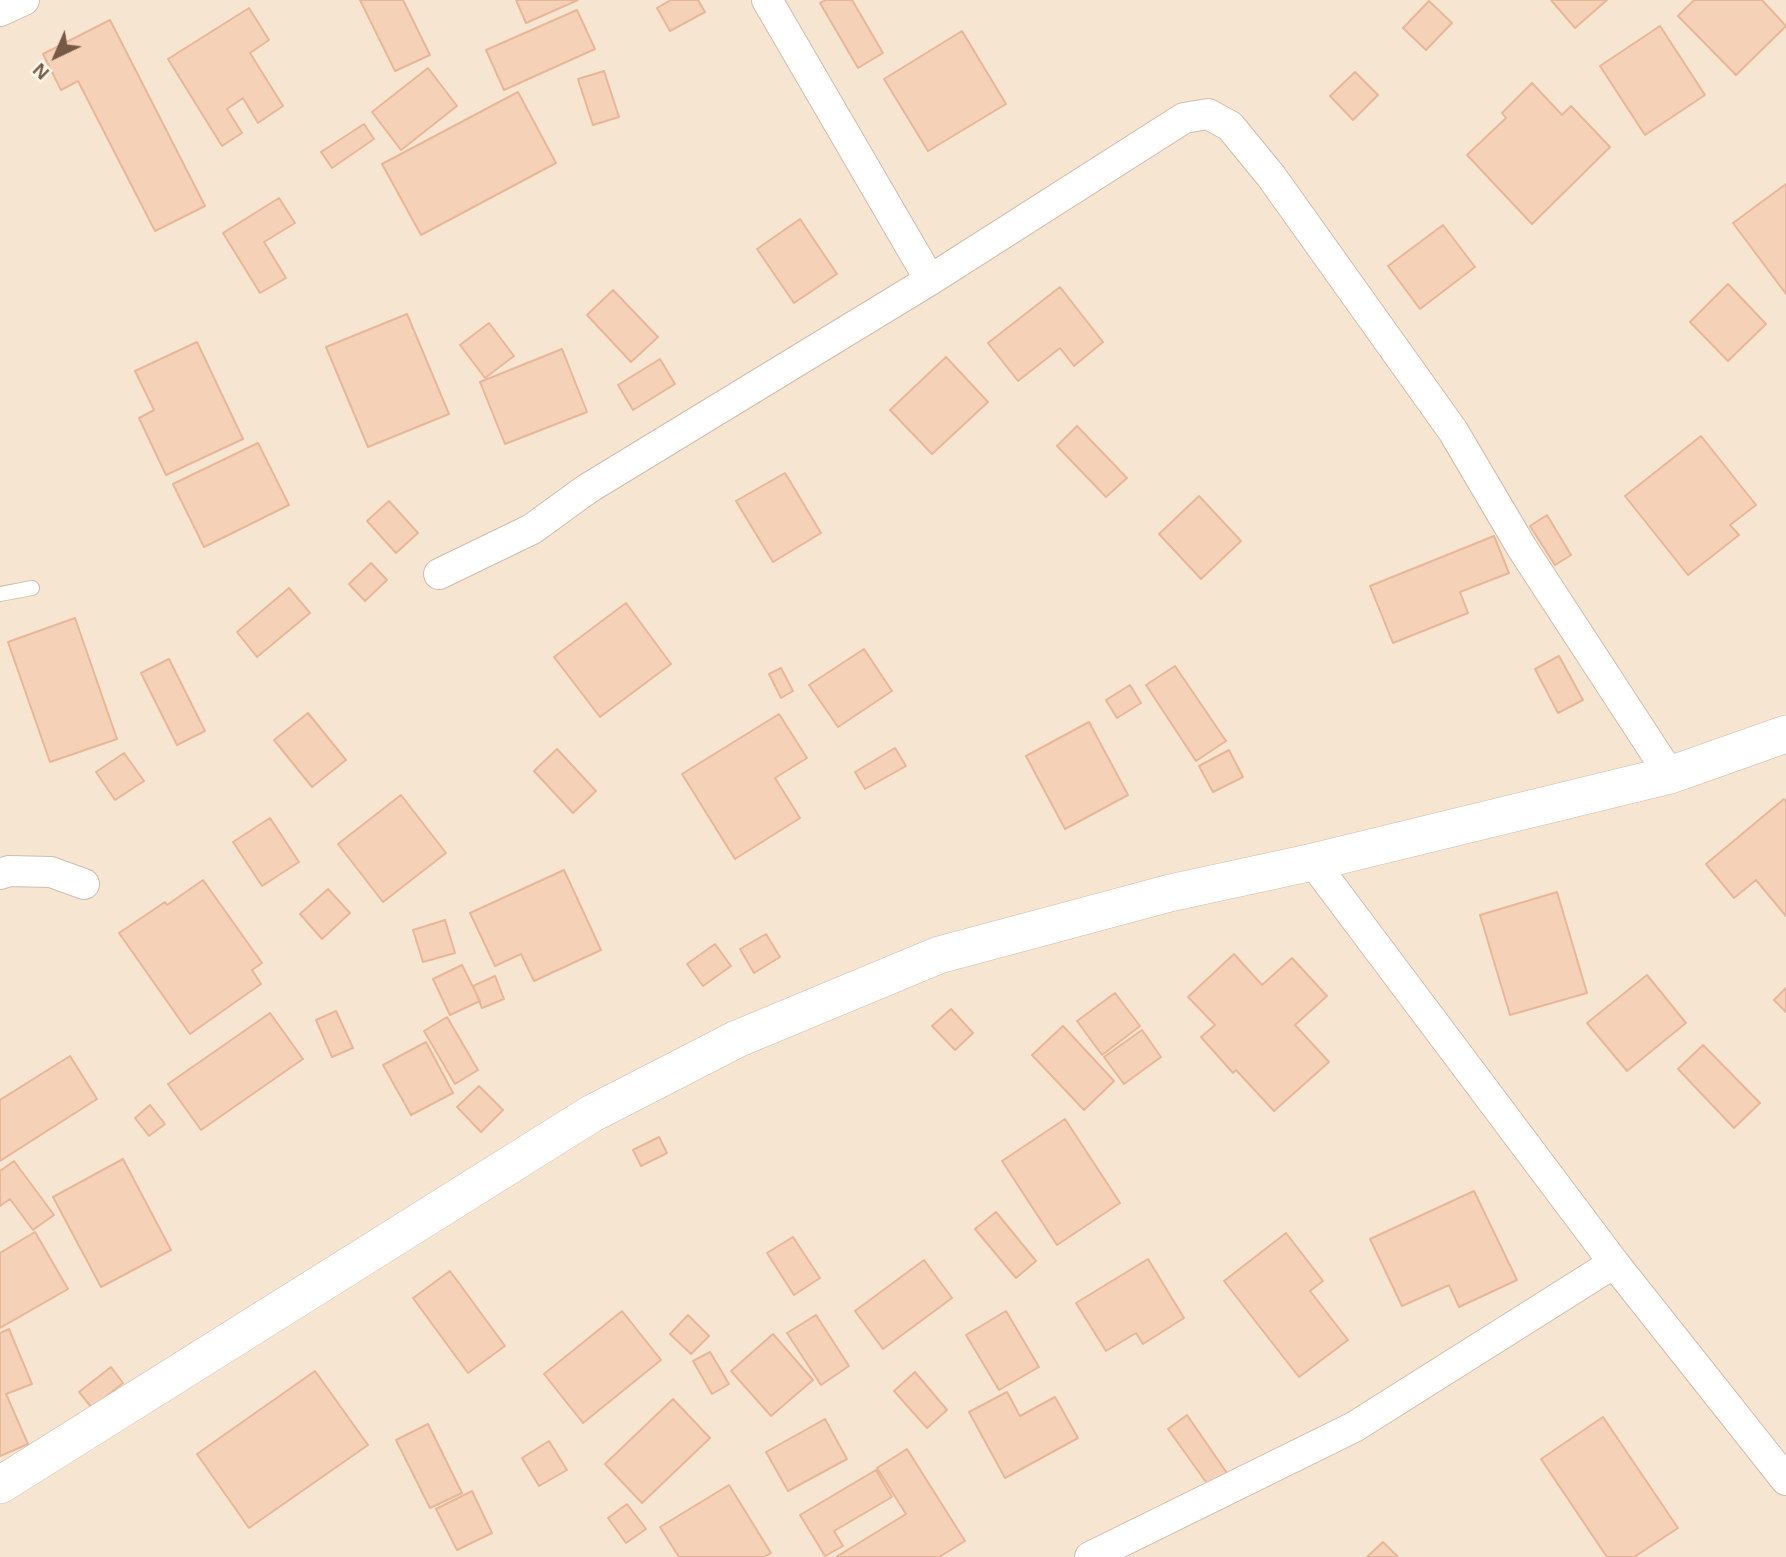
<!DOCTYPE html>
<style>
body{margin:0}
#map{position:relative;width:1786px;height:1557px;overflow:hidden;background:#fef3e2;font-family:Helvetica,sans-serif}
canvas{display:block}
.north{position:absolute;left:21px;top:21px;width:70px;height:70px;-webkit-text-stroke:5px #fff7ea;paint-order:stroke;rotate:224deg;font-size:19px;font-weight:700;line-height:28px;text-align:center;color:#775947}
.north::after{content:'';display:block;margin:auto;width:24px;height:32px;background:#775947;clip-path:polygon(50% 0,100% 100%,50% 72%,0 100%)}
</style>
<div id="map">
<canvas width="1786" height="1557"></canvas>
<div class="north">N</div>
</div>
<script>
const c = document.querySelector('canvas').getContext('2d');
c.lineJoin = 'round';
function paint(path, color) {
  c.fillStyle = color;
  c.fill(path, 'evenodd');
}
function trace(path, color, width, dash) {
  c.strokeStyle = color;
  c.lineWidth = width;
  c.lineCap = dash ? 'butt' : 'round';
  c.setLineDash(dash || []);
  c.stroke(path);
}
paint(new Path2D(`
 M0,0H1786V1557H0Z`), '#f6e5d0');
const building = new Path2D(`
 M360,0H403L430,55L395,71Z
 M516,0H578L526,23Z
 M671,0H698L705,12L670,31L657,8Z
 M826,0H852L883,53L858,68L820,3Z
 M1551,0H1607L1575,28Z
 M1694,0H1762L1786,26L1736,75L1678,16Z
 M1429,1L1452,23L1426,50L1403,28Z
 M249,8L269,40L250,53L283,106L258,123L243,98L227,109L242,133L222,146L168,59Z
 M577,10L595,49L504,90L486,50Z
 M110,20L205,206L155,231L78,81L61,90L43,54Z
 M1660,26L1705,95L1645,135L1600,66Z
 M962,31L1006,104L928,151L884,79Z
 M428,68L457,106L401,150L372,112Z
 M604,71L619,117L593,125L578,79Z
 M1355,72L1378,95L1353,120L1330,96Z
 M1532,83L1562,115L1571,106L1610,147L1532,224L1467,155L1506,118L1502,113Z
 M518,92L556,163L421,235L382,164Z
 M364,124L374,139L332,168L321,152Z
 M1786,184V294L1733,223Z
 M279,198L295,223L264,242L286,278L260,293L223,233Z
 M800,219L837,274L794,303L757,249Z
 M1443,225L1475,267L1420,309L1388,266Z
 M1728,284L1766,324L1728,361L1690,322Z
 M1060,287L1103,342L1074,366L1060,348L1018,381L988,343Z
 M613,290L658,337L631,362L587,315Z
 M407,314L449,414L368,447L326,347Z
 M489,323L514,356L485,378L460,345Z
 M197,342L243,439L166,475L139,418L154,410L135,371Z
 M562,349L587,412L505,444L480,382Z
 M946,357L988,402L932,454L890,410Z
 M660,359L675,384L633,410L618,385Z
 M1077,426L1127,478L1106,497L1057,446Z
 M1701,436L1756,505L1730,525L1739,535L1688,575L1625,496Z
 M258,443L289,505L204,547L173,484Z
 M785,473L821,533L773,562L736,501Z
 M1199,496L1241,541L1201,579L1159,534Z
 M389,501L418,533L396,553L367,521Z
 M1547,515L1571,555L1555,565L1530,526Z
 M1494,536L1509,573L1460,592L1468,613L1393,643L1370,586Z
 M371,563L387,580L365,601L349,584Z
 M289,588L310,613L257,657L237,632Z
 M626,603L671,664L600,717L554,657Z
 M75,618L117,739L50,762L8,642Z
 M864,649L892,691L838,727L809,685Z
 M1559,656L1583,700L1558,713L1535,669Z
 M169,659L205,731L177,745L141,673Z
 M1175,666L1226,741L1196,761L1146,685Z
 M781,668L793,691L781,698L769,674Z
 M1130,685L1141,703L1117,718L1106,700Z
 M308,713L346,760L312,787L274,740Z
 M779,714L807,758L775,778L800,818L735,859L682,774Z
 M1089,722L1128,795L1065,829L1026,756Z
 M895,748L906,766L865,789L855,772Z
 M557,749L596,791L573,813L534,771Z
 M1229,750L1243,777L1213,792L1199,766Z
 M124,753L144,781L115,800L96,772Z
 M401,795L446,853L383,902L338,844Z
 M1784,799L1786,802V916L1756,880L1734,898L1706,864Z
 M270,818L299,862L262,886L233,842Z
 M564,870L601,950L534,981L521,954L495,966L470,913Z
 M203,880L262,963L252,970L261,984L190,1034L119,933L165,902L167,905Z
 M328,889L350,913L322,939L300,914Z
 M1557,892L1587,993L1510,1015L1480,915Z
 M445,920L455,953L423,962L413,930Z
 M766,934L780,957L754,973L740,949Z
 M715,944L731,966L703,986L687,964Z
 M1234,954L1262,985L1292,958L1327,996L1295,1025L1329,1062L1274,1111L1236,1070L1233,1073L1201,1037L1215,1025L1188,997Z
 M462,965L480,1001L450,1015L433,979Z
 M1647,975L1686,1023L1627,1071L1587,1023Z
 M495,976L504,999L482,1008L473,986Z
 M1786,988V1012L1774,1000Z
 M1115,993L1140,1026L1102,1055L1077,1021Z
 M951,1009L973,1033L955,1050L932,1026Z
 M336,1011L353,1048L332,1057L316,1020Z
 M270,1013L303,1059L201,1130L168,1084Z
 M447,1017L478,1070L455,1084L424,1031Z
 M1063,1026L1114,1081L1084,1110L1032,1055Z
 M1142,1030L1161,1057L1124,1084L1104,1057Z
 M426,1042L453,1093L411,1115L383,1065Z
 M1703,1045L1760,1103L1734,1128L1678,1069Z
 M70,1056L97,1099L0,1161V1100Z
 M479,1086L503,1110L481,1132L457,1107Z
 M150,1105L165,1124L149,1136L135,1118Z
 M1065,1119L1120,1203L1057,1245L1002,1161Z
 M659,1137L667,1153L641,1166L633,1150Z
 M123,1159L171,1250L101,1287L53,1197Z
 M14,1161L54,1215L33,1230L10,1199L0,1206V1171Z
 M1474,1191L1517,1280L1459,1307L1449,1285L1402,1306L1370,1239Z
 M996,1212L1036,1261L1016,1278L975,1229Z
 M35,1232L68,1289L0,1328V1253Z
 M1286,1233L1323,1281L1310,1291L1348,1340L1299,1377L1224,1281Z
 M793,1237L820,1278L794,1295L767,1253Z
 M1148,1259L1184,1318L1143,1344L1136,1333L1106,1351L1076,1303Z
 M924,1260L952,1298L883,1349L855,1311Z
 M450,1271L505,1346L468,1373L413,1298Z
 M622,1311L661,1360L583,1423L544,1374Z
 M1006,1311L1039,1367L999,1390L966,1335Z
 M688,1315L709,1336L691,1354L670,1334Z
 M816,1315L849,1366L821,1385L787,1333Z
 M9,1329L32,1384L6,1394L28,1444L0,1456V1333Z
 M773,1334L813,1380L771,1416L731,1371Z
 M710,1352L729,1384L712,1394L693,1361Z
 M111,1367L123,1383L92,1408L79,1392Z
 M315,1371L368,1445L249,1528L197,1454Z
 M915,1372L947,1410L927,1428L894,1391Z
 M1007,1392L1020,1416L1055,1397L1078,1438L1005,1478L969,1412Z
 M673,1399L710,1438L642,1503L605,1464Z
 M1187,1415L1229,1476L1211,1489L1168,1429Z
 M1603,1417L1678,1528L1634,1557H1607L1541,1459Z
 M825,1419L847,1459L788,1491L766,1452Z
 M428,1424L462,1493L430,1508L396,1440Z
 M549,1441L567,1470L539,1486L522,1458Z
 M907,1449L965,1541L939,1557H836L906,1514L877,1468Z
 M876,1470L892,1497L834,1531L843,1546L825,1556L800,1515Z
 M729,1485L771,1553L764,1557H679L660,1527Z
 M472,1491L492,1533L457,1550L436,1509Z
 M627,1504L646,1529L626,1543L608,1518Z
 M1383,1542L1398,1557H1367Z`);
paint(building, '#f5d1b8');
trace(building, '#e8b797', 2);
const service = new Path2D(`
 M0,594L32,588`);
const minor = new Path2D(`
 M767,0L930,280
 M0,11L24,0
 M439,574L532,529L587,489L930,280L1184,118L1208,114L1230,126L1271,176L1453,431L1522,548L1670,775
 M1313,862L1614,1263L1786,1480
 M0,874L9,871L51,872L84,884
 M1090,1557L1354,1427L1614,1263`);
const tertiary = new Path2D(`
 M0,1485L591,1114L737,1039L939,955L1170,893L1313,862L1670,775L1786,734`);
trace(service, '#d1bdab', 16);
trace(minor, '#d1bdab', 32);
trace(tertiary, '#d1bdab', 38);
trace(service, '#fff', 14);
trace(minor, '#fff', 30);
trace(tertiary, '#fff', 37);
</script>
